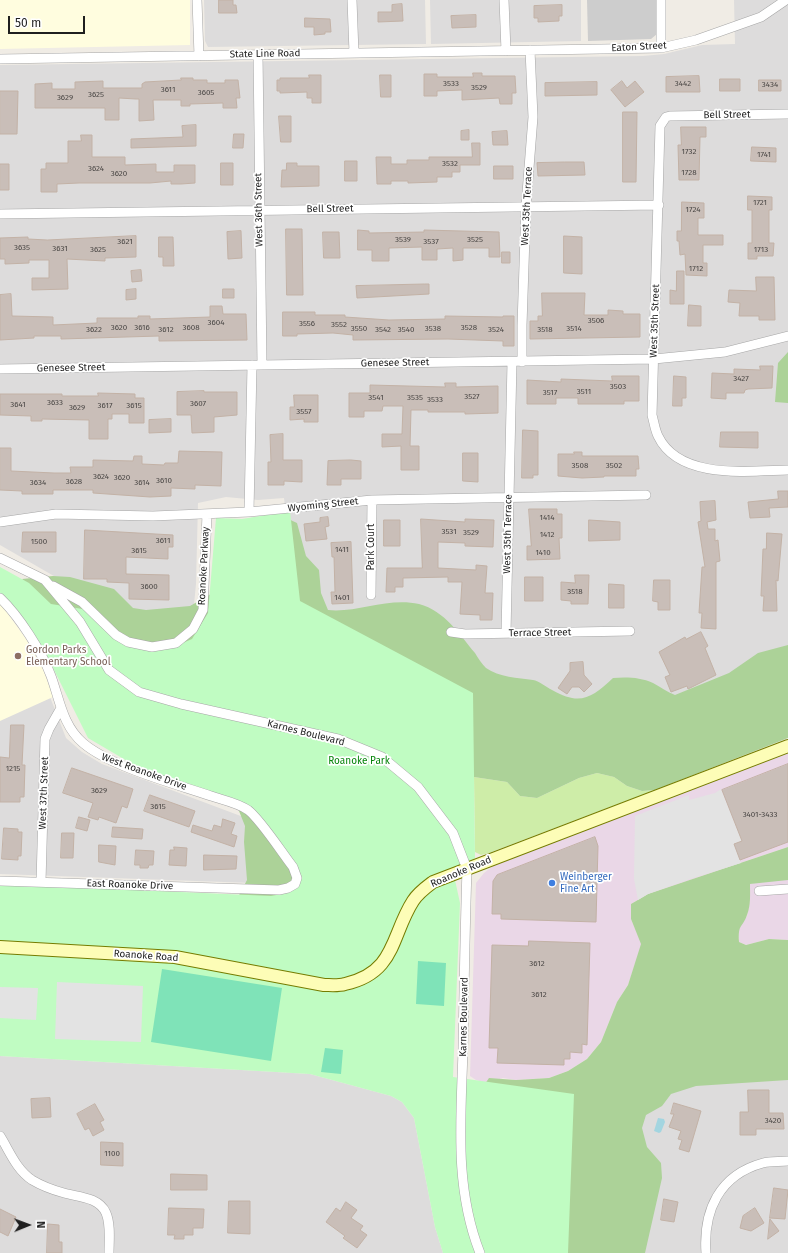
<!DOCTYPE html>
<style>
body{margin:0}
#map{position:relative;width:788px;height:1253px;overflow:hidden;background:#f0ece5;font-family:"Fira Sans",sans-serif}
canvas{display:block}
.north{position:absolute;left:8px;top:1205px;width:40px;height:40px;-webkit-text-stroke:3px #fff;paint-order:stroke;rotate:89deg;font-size:11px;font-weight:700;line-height:16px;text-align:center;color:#1f1f1f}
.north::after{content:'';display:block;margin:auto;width:14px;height:18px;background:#1f1f1f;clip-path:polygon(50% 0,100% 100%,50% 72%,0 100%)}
.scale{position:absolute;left:8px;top:16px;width:77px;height:18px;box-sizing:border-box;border:2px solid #1f1f1f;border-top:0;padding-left:5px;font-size:12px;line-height:14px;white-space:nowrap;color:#1f1f1f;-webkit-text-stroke:3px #fff;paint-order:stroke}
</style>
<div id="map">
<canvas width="788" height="1253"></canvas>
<div class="north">N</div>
<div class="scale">50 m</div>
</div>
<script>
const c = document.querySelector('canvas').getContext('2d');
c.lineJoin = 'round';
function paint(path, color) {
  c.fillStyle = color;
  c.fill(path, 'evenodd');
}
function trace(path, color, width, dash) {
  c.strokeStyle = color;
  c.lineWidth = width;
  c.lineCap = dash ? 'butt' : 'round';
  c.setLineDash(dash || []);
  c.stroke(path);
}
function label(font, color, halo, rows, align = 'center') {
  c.font = font + ' "Fira Sans",sans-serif';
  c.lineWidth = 3.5;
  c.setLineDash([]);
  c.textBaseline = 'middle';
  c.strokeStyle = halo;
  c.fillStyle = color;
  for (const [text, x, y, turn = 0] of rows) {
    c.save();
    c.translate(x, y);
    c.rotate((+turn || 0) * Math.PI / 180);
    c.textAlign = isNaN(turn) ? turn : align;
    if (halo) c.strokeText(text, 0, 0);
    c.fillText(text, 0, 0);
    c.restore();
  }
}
paint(new Path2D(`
 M204,0H425L426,44L208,47L205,41Z
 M430,0H581V41L431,44Z
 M734,0H788V651L677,703L575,706L335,627L296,604L284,498L258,500L226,497L198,503L196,584L193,615L188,627L80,591L0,545V65L643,56L664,54L702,45L735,44Z
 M0,613L41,674L66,738L82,752L102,764L246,818L253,883L0,874Z
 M0,1056L310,1074L391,1096L402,1102L414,1118L435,1227L443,1253H0Z
 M788,1071V1253H620L640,1106L678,1084Z`), '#dddcdc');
paint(new Path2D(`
 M788,751V847L648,894L631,904V919L642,944L628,985L617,1002L601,1042L587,1059L568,1071L549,1078L516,1080L503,1078L486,1083L476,1080L470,1076L476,883L484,873L493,866Z
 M768,880H788V940L769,939L746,945L739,942L738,928L747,916L750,899V884Z`), '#ead7e7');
paint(new Path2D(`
 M0,0H190V45L0,49Z
 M0,603L26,639L43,669L53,697L0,721Z`), '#fffddf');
paint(new Path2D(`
 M587,0H656L657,34L651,39L588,41Z`), '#cdcdcd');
paint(new Path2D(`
 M597,773L614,777L627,786L642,791L655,790L489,853L481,855L475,852L474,777L507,782L520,796L537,798L579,778Z`), '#ceeda8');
paint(new Path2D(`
 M788,352V403L775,402L778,363Z
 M284,517L297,523L306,556L319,570L321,593L328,610C358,613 388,597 419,604C445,611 459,634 475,653C478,658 482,664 486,668C499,677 518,678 533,680C539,681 546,687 552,690C580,706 592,698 613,678C626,677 640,677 653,683C661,687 667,692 675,695L729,673L758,653L788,645V738L655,790L642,791L627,786L614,777L597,773L579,778L537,798L520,796L507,782L474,777L400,915L0,889L237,899L247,880L244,842L245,826L235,801L22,579L53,576L70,577L114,589L133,608L146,610L190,606L216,591Z
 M788,847V880L750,884C750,894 751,905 747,915C742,929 738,923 739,942L746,945L769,939L788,940V1080L696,1086L671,1094L662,1106L646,1115L642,1128L647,1147L661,1163L662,1178L645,1253H526L478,1094L489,1078L516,1080L549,1078L568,1071L587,1059L601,1042L617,1002L628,985L641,944L631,919V904L648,894Z`), '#acd298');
paint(new Path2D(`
 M290,511L300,601L473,693L475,858L455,880L460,903L453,1077L574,1094L568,1253H443L435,1227L414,1118L402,1102L391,1096L310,1074L0,1056V884L271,896L287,893L299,884L257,814L194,787L134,765L88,738L46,654L20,622L0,593V567L29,583L51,604L89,610L111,635L171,648L192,639L208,613L216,518L242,519Z`), '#c0fcc2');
paint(new Path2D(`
 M418,961L446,963L444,1006L416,1004Z
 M162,969L282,988L271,1061L151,1042Z
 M325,1048L343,1050L341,1074L321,1072Z`), '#7fe3b8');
paint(new Path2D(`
 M721,789L742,841L734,844L741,863L690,879L648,894L638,900L634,879L635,816L689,795V800L715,793Z
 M57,982L143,986L141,1042L55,1039Z
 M0,987L38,988L36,1020L0,1018Z`), '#e3e3e3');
paint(new Path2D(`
 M658,1118L664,1119L665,1122L661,1132L659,1133L654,1131Z`), '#a3d5e0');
const building = new Path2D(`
 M219,0H233V5H236L237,13H219Z
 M402,4L403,21L378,22V12H392V5Z
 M562,5V16H559V21L538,22V18H534V6Z
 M476,15V27L452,28L451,16Z
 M305,18L330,19L331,32H325V34L314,35V27H305Z
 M473,73H482V76H515L516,93H512V104H500L499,98L462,100V90L437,91V96H424V74H437V77H473Z
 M309,75H321V103H312V98H307V92L280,93V91H277V80H280V78H309Z
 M380,75H391V97H381Z
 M699,76L700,92H666V77Z
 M181,78H193V80H207V83H225V80H238L240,98H236L237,108H223V103L190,104V106H181V100H153L154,120L139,121V99H136L119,98V120H105V108H35V84L52,83V89H75V82L103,81V88H142V84L145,82L181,80Z
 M720,79H740V91H720Z
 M759,80H781V91H759Z
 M622,81L627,88L635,81L644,92L625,107L611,90Z
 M597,82V95L545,96V83Z
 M0,91H18L17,134H0Z
 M623,112H637L636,182H623Z
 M279,116H291V142H281Z
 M196,125V146L131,148V139L183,137L182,126Z
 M681,127H706V137H700L699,180H679L678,145H681Z
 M469,130V140H461V131Z
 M507,131L508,145H493L492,132Z
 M234,134H244L243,148H233Z
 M81,135H92V157H125V165L156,164V172H174V165H195V183L181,184H171V181L150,183H79L57,184V192H41V169H46V163H68V141H81Z
 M472,143H480V165H460V172H452V177H437V182L408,183V181H391V184H377L376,157H391V164H407V160H429V157H472Z
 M752,147L776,148V162L751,161Z
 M345,161H357V181H345Z
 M565,162H584L585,175L538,176L537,163Z
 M221,163H233V185H221Z
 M287,163H297V166H319V186L281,187L282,170H286Z
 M0,164H9V190H0Z
 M494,166H513V179H494Z
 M748,196L772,197V210H769V243H774L773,256H757V259H748V243H752V210H748Z
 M682,202L704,203V218H698V235H723V245H703V263H707V276L686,275L685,254L680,255L679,241H677V231H681Z
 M286,229H302L303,295H287Z
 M358,230L369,231V233L424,232V230L499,232L500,257H489V248H463V260L453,261V248L437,249V260H422V247L389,248V261H372V250H358Z
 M241,231L242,258L228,259L227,232Z
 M323,232H339L340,258H324Z
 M136,236V257L105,258V261L67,259L68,289L32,290V278H49V260H29V263L5,264V259H0V238L28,237V239L47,240Z
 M564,236L582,237V274L564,273Z
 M159,237H173L174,266H163V257H159Z
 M502,252H510V263H502Z
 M141,270L142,281L132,282L131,271Z
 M677,271H684V304H670V290L676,291Z
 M756,277H774L775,320H759V316H739L740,303L728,302L729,290L756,291Z
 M425,284H429V294L357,298L356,286Z
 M136,289V299L126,300V290Z
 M223,289H234V298H223Z
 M542,293H585L584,315H608V310L623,311V314H640V337L530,339V321H538V316H542Z
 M11,294L12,316L53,317V325L97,323V318H138V316H150V319L210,317V306H222L223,314H246L247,340L159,341V336L61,339V336H34V338L0,340V295Z
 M689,305L701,306V326H688Z
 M283,312H315V315H345V317L389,320L445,319V316L503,317V316H514V346H503V341L448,339L353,340V335L333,333L297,334V336H283Z
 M760,366H773L772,388L748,389L745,390L744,393H726V399L711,398L712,373L734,374V369L760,370Z
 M612,376H639V401H624V404H578V398H556V404H527V380L561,382V379L612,381Z
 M674,376L686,377V398H682V406H673Z
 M445,383H456V387L498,386V413L465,414V412H428V410H411L410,446H419V470H401V446L382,447V434H402L403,406H383L382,411H364V417H349V393H370V385L445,387Z
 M204,391V392H237V415L214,417V432L192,433L191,415H177V392Z
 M98,393L135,394V398H144V423H129V414H112V419H108V439H89V420L42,419V421H31V416L0,415V394H62V396H98Z
 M294,395H318V422H304V419L290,420V407H294Z
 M171,419V432L149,433V420Z
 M523,430L538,431V475H533V478H522Z
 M721,432H758V448L720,447Z
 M283,434V460H302V482L284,481V485H268V462H271L270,435Z
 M0,448H11V471L54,473H71L70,467H93V460L133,461L134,456H142V464L164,465L165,463H178L179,451L222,452L221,486L195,485V489L171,488V496L150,497L93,493V490H53V494H22V491L0,490Z
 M574,452H582V456H638L639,469H636V476H604V477L582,478L558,476V454H574Z
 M463,453H478V482L463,481Z
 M351,460L361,461V479H341V485H327L328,461Z
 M778,491H788V507L769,508L770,517L750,518L748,502L778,499Z
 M715,501L716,520L707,522L708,529H715V541L718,540L720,561L716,562V629L701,628L702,613H699L702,567H705L698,522L701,521L700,502Z
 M529,509H557V514H562V538H559L560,559L527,560V546H531Z
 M328,517L329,526L325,527L327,539L306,541L304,524L320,522V518Z
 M421,519L465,522V519L494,520L493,547L465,546V543L438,542V568L476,570V565L487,566L485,593H493L492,620H480V615L460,614L462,582H448V577L403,578V587H395V592H386L387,568H422Z
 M384,520H400V546H384Z
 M589,520L620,522V540L589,541Z
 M85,530L173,535V547H168V559L126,557V574L169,575V600L129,599V583L107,582V579H84Z
 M23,532H56V552H22Z
 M767,533L782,534L778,581L776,580L777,611H763L764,596H761L763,549H766Z
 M351,542L353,603L332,604L331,592H335L334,557H332L331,543Z
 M575,575H589L588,604H571V601L561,600V582L575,583Z
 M525,577H543V601H525Z
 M654,580H670V610H658V602L653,601Z
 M609,584L624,585V608H609Z
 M701,632L708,646L705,648L716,675L688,689L687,686L671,692L665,677L670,675L659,652L685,637L686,639Z
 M583,662L584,675L592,684L584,692L579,687H572L567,694L558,688L570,671V663Z
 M11,725H24L22,765H25L24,797H20V802H0V757L9,758Z
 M788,764V842L740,860L734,844L742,841L722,790Z
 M72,768L133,789L127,808L122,806L116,823L99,817L98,820L88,817L93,803L63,793Z
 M150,795L195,811L189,827L144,811Z
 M79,817L90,820L87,831L76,828Z
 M223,819L235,823L231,834L237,836L234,847L191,832L193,825L212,831L214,825L221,827Z
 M113,827L143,829L142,839L112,837Z
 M4,828L18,829V832H22L21,856H18V860L2,859Z
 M62,833H74L73,858H61Z
 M595,837L598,846L596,922L501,919V914H492L493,881L497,875Z
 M99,845L116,846L115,865L99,862Z
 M174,847L187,848L186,866L169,865L170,850H174Z
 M136,850L154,851L153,865H149L148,868H140V865H135Z
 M204,855L237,856L236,869L204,870Z
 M529,941L590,943L587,1045L582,1044V1053L570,1052V1059H564V1065L497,1063L498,1048H489L492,945L528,946Z
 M748,1090H769V1113H783L784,1129H756V1135H740V1112H748Z
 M50,1098L51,1117L32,1118L31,1099Z
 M674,1103L701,1111L689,1152L679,1149L682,1140L678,1139L681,1131L669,1127L674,1114H671Z
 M95,1104L104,1120L100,1122L104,1130L93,1136L89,1128L85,1130L77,1114Z
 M101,1142L123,1143V1166L101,1165Z
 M171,1174L207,1175V1190H171Z
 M774,1188L788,1190L785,1219L770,1218Z
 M664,1199L678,1202L674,1222L661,1220Z
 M229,1201H250V1234L228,1233Z
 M346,1202L357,1210L351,1218L363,1226L360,1230L367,1235L357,1248L343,1238L345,1236L326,1222L336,1208L340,1211Z
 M169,1208L204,1209L203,1228H193V1235H184V1239H174L175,1235H168Z
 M755,1208L764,1223L751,1231L740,1228L743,1216Z
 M0,1209L16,1217L8,1236L0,1232Z
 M770,1219L779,1231L768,1239Z
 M48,1224L59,1225V1242H62V1253H47Z`);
paint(building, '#c9beb8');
trace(building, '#c3b2a6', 1);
const street = new Path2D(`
 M197,0L199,56
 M352,0L354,53
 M504,0L506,51
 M661,0V48
 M258,54L262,365
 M0,59L661,48L696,40L761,17L786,0
 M788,114L670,116L666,117L660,126L652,415C654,422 655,430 658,436C679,480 748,471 788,470
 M0,214L659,205
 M522,362V325L526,206L533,117L530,50
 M0,369L654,359L725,352L788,336
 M249,512L252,365
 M0,522L56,514L153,516L249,512L372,500L646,495
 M0,558L45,580L80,622L109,670L139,692L181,704L338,739L382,757L418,787L453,833L467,869C465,929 464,989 463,1050C461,1119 454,1187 480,1253
 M53,586L82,602L116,635L128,642L152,647L176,643L193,629L203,610L207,514
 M371,595L372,500
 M0,598C19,616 42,652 51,676C60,701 63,726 83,743C111,767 176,784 211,796C223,800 238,803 248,810C261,820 282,853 293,867L297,878L295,884L288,888L279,890L0,881
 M451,632L465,634L630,631
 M506,633L512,362
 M41,882L45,739L49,729L61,708
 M759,891L788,889
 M0,1136C10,1152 16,1169 32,1180C42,1186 53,1190 64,1193C78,1197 99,1197 106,1213C111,1225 109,1241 109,1253
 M706,1253C703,1211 719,1175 763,1163C771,1161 780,1162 788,1161`);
const secondary = new Path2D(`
 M0,947L175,957L324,985C330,985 338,986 345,984C396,973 391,935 413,901C418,893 425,888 433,882L788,746`);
trace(street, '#a6a6a6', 10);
trace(secondary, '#757c00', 14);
trace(street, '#fff', 9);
trace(secondary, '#fdfdb7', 12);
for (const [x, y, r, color] of [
 [18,656,4,"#8d6e63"],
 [552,883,4,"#3f7fe0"]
]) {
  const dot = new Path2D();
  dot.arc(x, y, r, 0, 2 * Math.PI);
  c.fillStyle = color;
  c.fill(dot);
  trace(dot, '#fff', 1.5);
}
label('8px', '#4a4745', null, [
 ["3533",451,84],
 ["3442",683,84],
 ["3434",770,85],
 ["3529",479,88],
 ["3611",168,90],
 ["3605",206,93],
 ["3625",96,95],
 ["3629",65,98],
 ["1732",689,152],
 ["1741",764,155],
 ["3532",450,164],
 ["3624",96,169],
 ["1728",689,173],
 ["3620",119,174],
 ["1721",760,203],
 ["1724",693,210],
 ["3539",403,240],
 ["3525",475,240],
 ["3621",125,242],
 ["3537",431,242],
 ["3635",22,248],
 ["3631",60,249],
 ["3625",98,250],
 ["1713",761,250],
 ["1712",696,269],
 ["3506",596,321],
 ["3604",216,323],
 ["3556",307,324],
 ["3552",339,325],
 ["3620",119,328],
 ["3616",142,328],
 ["3608",191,328],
 ["3528",469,328],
 ["3550",359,329],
 ["3538",433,329],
 ["3514",574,329],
 ["3622",94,330],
 ["3612",166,330],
 ["3542",383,330],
 ["3540",406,330],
 ["3524",496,330],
 ["3518",545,330],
 ["3427",741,379],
 ["3503",618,387],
 ["3511",584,392],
 ["3517",550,393],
 ["3527",472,397],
 ["3541",376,398],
 ["3535",415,398],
 ["3533",435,400],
 ["3633",55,403],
 ["3607",198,404],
 ["3641",18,405],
 ["3617",105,406],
 ["3615",134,406],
 ["3629",77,408],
 ["3557",304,412],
 ["3508",580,466],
 ["3502",614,466],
 ["3624",101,477],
 ["3620",122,478],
 ["3610",164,481],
 ["3628",74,482],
 ["3634",38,483],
 ["3614",142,483],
 ["1414",547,518],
 ["3531",449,532],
 ["3529",471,533],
 ["1412",547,535],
 ["3611",163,541],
 ["1500",39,542],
 ["1411",342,550],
 ["3615",139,551],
 ["1410",543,553],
 ["3600",149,587],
 ["3518",575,592],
 ["1401",342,598],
 ["1215",13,769],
 ["3629",99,791],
 ["3615",158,807],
 ["3401-3433",760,815],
 ["3612",537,964],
 ["3612",539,995],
 ["3420",773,1121],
 ["1100",112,1154]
]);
label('10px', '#1f1f1f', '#fff', [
 ["Eaton Street",639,47,-3],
 ["State Line Road",265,54,-1],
 ["Bell Street",727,115,-1],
 ["West 35th Terrace",527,206,-87],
 ["Bell Street",330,209,-1],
 ["West 36th Street",259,210,-91],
 ["West 35th Street",655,321,-88],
 ["Genesee Street",395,363,-1],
 ["Genesee Street",71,368,-1],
 ["Wyoming Street",323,505,-6],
 ["West 35th Terrace",508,534,-89],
 ["Park Court",371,547,-90],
 ["Roanoke Parkway",204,566,-87],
 ["Terrace Street",540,633,-1],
 ["Karnes Boulevard",306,733,14],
 ["West Roanoke Drive",144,772,20],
 ["West 37th Street",44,793,-88],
 ["Roanoke Road",461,872,-23],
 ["East Roanoke Drive",130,885,2],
 ["Roanoke Road",146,956,4],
 ["Karnes Boulevard",464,1017,-89]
]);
label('10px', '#785e54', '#fff', [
 ["Gordon Parks",26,650],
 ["Elementary School",26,662]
], 'left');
label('10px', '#06850a', '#fff', [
 ["Roanoke Park",359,761]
]);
label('10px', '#366cbe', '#fff', [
 ["Weinberger",560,877],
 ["Fine Art",560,889]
], 'left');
</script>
